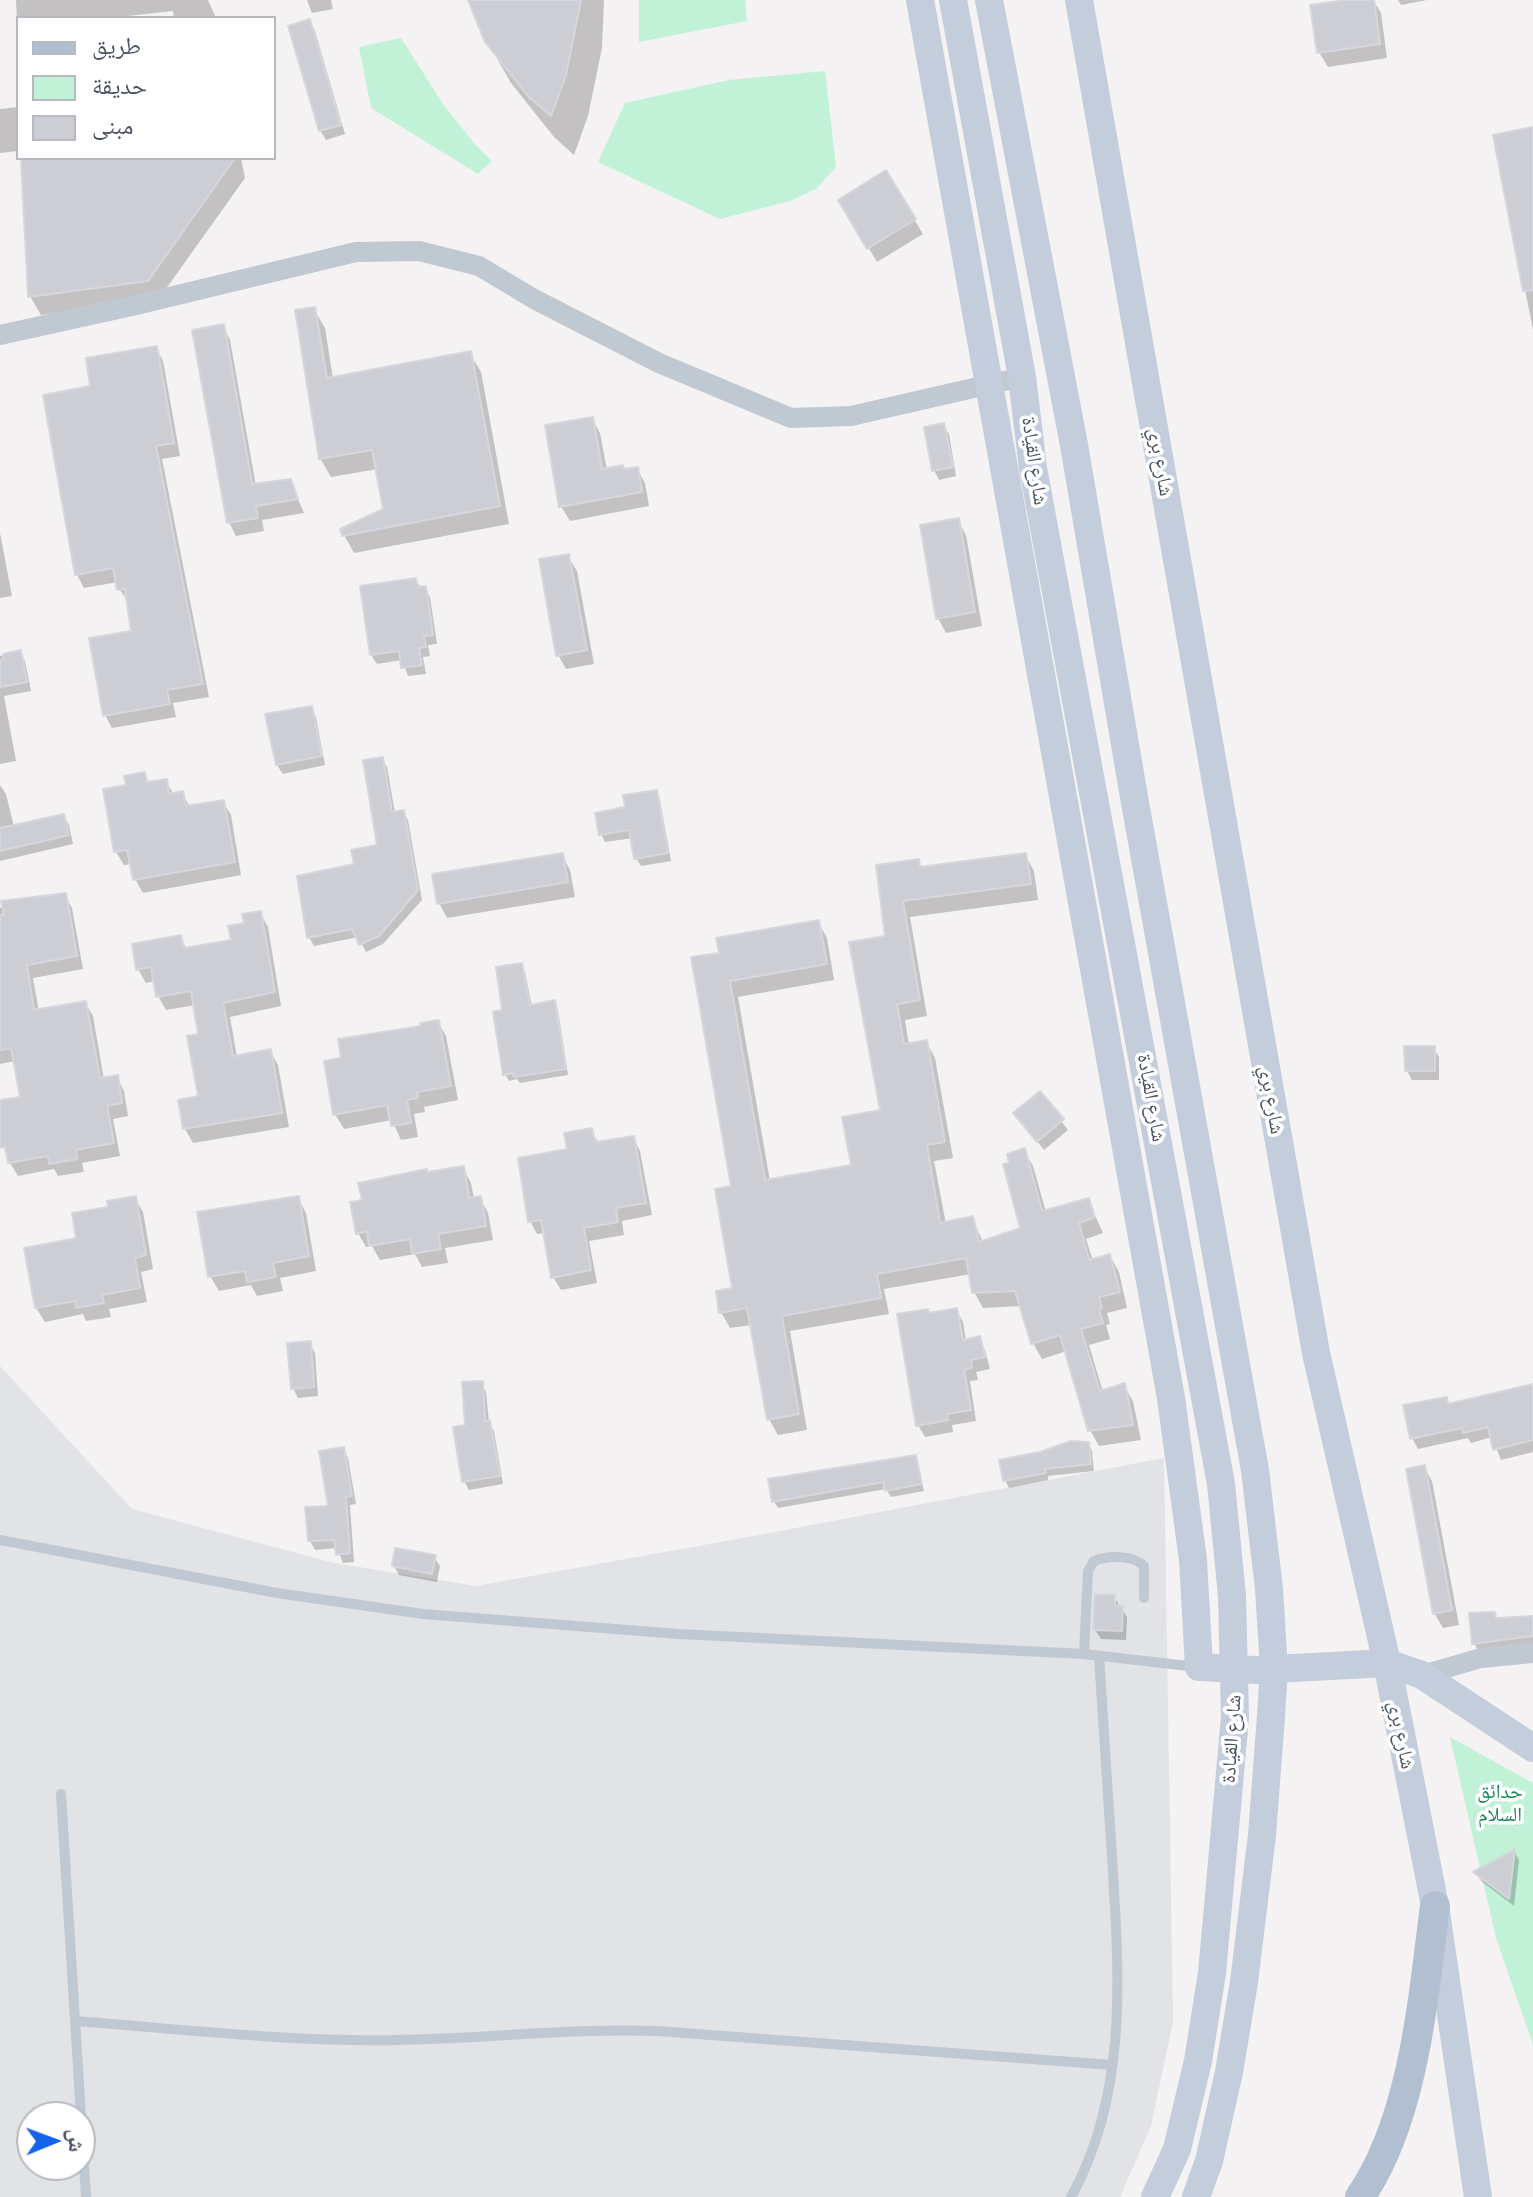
<!DOCTYPE html>
<meta charset="utf-8">
<style>
body{margin:0}
#map{position:relative;width:1533px;height:2197px;overflow:hidden;background:#f4f2f2;font-family:"Noto Sans","Noto Naskh Arabic",sans-serif}
canvas{display:block}
.legend{position:absolute;left:16px;top:16px;width:260px;height:144px;box-sizing:border-box;background:#fff;border:2px solid #b6babf;margin:0;padding:10px 14px;list-style:none;font-size:24px;color:#495360}
.legend li{display:flex;align-items:center;gap:16px;height:40px}
.legend b{width:40px;border:2px solid #b6babf}
.north{position:absolute;left:16px;top:2101px;width:80px;height:80px;box-sizing:border-box;background:#fff;border:2px solid #b6babf;border-radius:50%;rotate:89deg;font-size:22px;font-weight:700;line-height:32px;text-align:center;color:#495360}
.north::after{content:'';display:block;margin:auto;width:28px;height:36px;background:#1562ec;clip-path:polygon(50% 0,100% 100%,50% 72%,0 100%)}
</style>
<div id="map">
<canvas width="1533" height="2197"></canvas>
<ul class="legend">
<li><b style="height:10px;background:#b1bfd1"></b>طريق</li>
<li><b style="height:22px;background:#c1f2d7"></b>حديقة</li>
<li><b style="height:22px;background:#ccced4"></b>مبنى</li>
</ul>
<div class="north">ش</div>
</div>
<script>
const c = document.querySelector('canvas').getContext('2d');
c.lineJoin = 'round';
function paint(path, color) {
  c.fillStyle = color;
  c.fill(path, 'evenodd');
}
function trace(path, color, width, dash) {
  c.strokeStyle = color;
  c.lineWidth = width;
  c.lineCap = dash ? 'butt' : 'round';
  c.setLineDash(dash || []);
  c.stroke(path);
}
function label(font, color, halo, rows, align = 'center') {
  c.font = font + ' "Noto Sans","Noto Naskh Arabic",sans-serif';
  c.lineWidth = 7;
  c.setLineDash([]);
  c.textBaseline = 'middle';
  c.strokeStyle = halo;
  c.fillStyle = color;
  for (const [text, x, y, turn = 0] of rows) {
    c.save();
    c.translate(x, y);
    c.rotate((+turn || 0) * Math.PI / 180);
    c.textAlign = isNaN(turn) ? turn : align;
    if (halo) c.strokeText(text, 0, 0);
    c.fillText(text, 0, 0);
    c.restore();
  }
}
paint(new Path2D(`
 M0,1366L132,1509L334,1563L476,1586L759,1535L1164,1458L1173,2022L1151,2126L1120,2197H0ZM32,2117H80V2165H32Z`), '#e1e3e6');
paint(new Path2D(`
 M639,0H745L747,21L639,42Z
 M401,38L443,104L473,142L492,161L478,174L371,108L359,47Z
 M825,71L836,167L816,189L790,201L720,219L598,162L625,103L729,80Z
 M1450,1737L1533,1783V2045L1496,1938Z`), '#c1f2d7');
paint(new Path2D(`
 M16,0H208L216,18H174L173,11L110,18H18V45Z
 M307,0H331L333,9L312,13Z
 M470,0H604L602,48L588,116L574,155L554,137L511,83L487,41Z
 M1360,0H1373L1381,13L1387,58L1328,67L1319,52Z
 M1398,0H1427L1401,5Z
 M310,22L315,31L345,134L326,140L320,130Z
 M18,107V151L0,153V109Z
 M1533,129V330L1495,137Z
 M23,158H241L245,178L158,300L41,315L30,296Z
 M886,173L923,234L877,262L841,201Z
 M314,310L325,328L333,379L470,354L481,372L509,524L354,553L344,535L385,510L378,469L331,477L320,458Z
 M223,326L230,340L256,486L290,481L304,513L262,520L264,531L236,536L229,522Z
 M156,348L163,361L180,456L162,459L209,697L173,703L176,717L112,728L105,715L133,633L129,602L119,589L118,582L84,588L77,575L46,397L92,388Z
 M592,419L600,433L607,470L624,471L637,469L645,483L649,506L570,521L561,506Z
 M943,425L949,434L956,476L939,480L934,470Z
 M958,521L966,535L982,626L946,633L938,618Z
 M0,533L12,596L0,598Z
 M568,556L577,571L594,664L566,669L558,655Z
 M415,580L430,597L437,644L428,645L430,656L423,657L426,674L408,676L402,660L377,664L371,655Z
 M20,653L25,661L31,691L4,696L16,761L0,764V656Z
 M311,708L316,717L325,765L283,774L277,765Z
 M382,759L387,767L395,813L403,812L408,820L422,900L383,944L366,952L358,937L314,946L309,937L356,866L380,847Z
 M144,774L150,784L166,781L174,795L182,793L190,807L223,802L231,815L241,875L143,893L135,879L132,864L124,865L116,852L128,787Z
 M0,785L6,794L14,827L63,816L69,825L73,844L0,861Z
 M656,792L660,800L671,861L641,866L636,858L633,838L605,842L601,834L628,809Z
 M562,855L570,870L575,897L447,918L439,903Z
 M1025,855L1034,871L1038,900L910,917L927,1016L905,1020L909,1045L926,1042L935,1058L953,1158L934,1161L946,1224L972,1218L983,1242L1023,1229L1012,1164L1024,1150L1033,1166L1046,1212L1088,1200L1103,1233L1086,1239L1093,1261L1110,1256L1119,1272L1127,1308L1107,1313L1110,1324L1106,1325L1110,1339L1089,1345L1103,1392L1124,1386L1133,1401L1141,1440L1099,1446L1090,1430L1067,1351L1042,1359L1033,1343L1022,1306L983,1308L974,1292L971,1274L884,1289L889,1314L790,1331L807,1430L778,1435L769,1419L752,1325L730,1328L721,1312L735,1289L733,1187L721,955L818,922L827,938L834,980L738,997L770,1181L853,1166L882,1112L887,938L917,861L922,869Z
 M65,895L72,908L83,969L33,978L39,1012L85,1003L93,1016L104,1080L117,1078L124,1091L128,1116L113,1119L120,1156L82,1163L84,1172L58,1176L54,1169L18,1176L10,1163L0,1106V1102L22,1098L15,1061L0,1064V908Z
 M260,913L268,927L281,1006L230,1017L237,1057L270,1051L278,1065L289,1127L193,1143L185,1129L180,1102L200,1098L201,1035L196,1005L166,1010L158,996L155,981L146,983L138,969L180,937L187,949L233,941Z
 M521,965L525,972L532,1006L554,1003L558,1010L568,1075L520,1083L517,1079L509,1081L505,1074L504,1012Z
 M438,1022L446,1036L458,1100L424,1107L425,1112L414,1114L418,1137L401,1140L392,1120L344,1129L335,1114L343,1059Z
 M1433,1048L1439,1057V1080H1412L1407,1071Z
 M1040,1094L1068,1130L1044,1150L1016,1114Z
 M591,1130L599,1144L633,1138L640,1151L652,1215L622,1221L624,1235L589,1241L597,1283L561,1290L553,1277L546,1233L537,1234L530,1221L569,1151Z
 M463,1168L471,1183L474,1199L480,1198L488,1213L493,1240L445,1248L448,1263L422,1267L415,1254L380,1260L372,1246L366,1247L358,1233L364,1202L427,1174Z
 M135,1198L143,1212L153,1269L141,1272L147,1302L109,1309L111,1317L86,1321L83,1314L45,1322L36,1308L110,1209Z
 M298,1198L306,1213L316,1271L280,1278L283,1291L257,1296L251,1285L219,1291L210,1276Z
 M956,1310L963,1322L966,1341L979,1338L985,1350L990,1369L976,1372L978,1380L970,1381L976,1421L952,1425L953,1432L925,1437L918,1425L929,1315Z
 M310,1344L315,1353L318,1396L298,1398L293,1388Z
 M481,1383L486,1392L489,1422L494,1431L503,1484L469,1490L464,1481L467,1426Z
 M1533,1386V1452L1501,1460L1492,1437L1471,1443L1468,1438L1418,1449L1412,1438L1446,1400L1450,1406Z
 M1088,1444L1092,1451L1094,1471L1048,1476V1480L1009,1488L1005,1480Z
 M343,1449L348,1458L356,1504L350,1505L354,1562L343,1563L337,1548L315,1550L310,1541L330,1508Z
 M915,1457L924,1491L891,1497L886,1489L778,1508L774,1502Z
 M1424,1467L1432,1481L1459,1625L1443,1628L1434,1613Z
 M434,1557L440,1566L437,1582L399,1575L394,1566Z
 M1114,1597L1127,1617L1126,1640L1101,1639L1095,1630Z
 M1494,1614L1498,1620L1533,1618V1648L1480,1654L1474,1643Z
 M1514,1851L1519,1860L1514,1906L1481,1881L1476,1873Z`), '#0003');
const building = new Path2D(`
 M468,0H581L566,75L551,116L528,96L485,42Z
 M1346,0H1374L1380,44L1317,53L1310,5Z
 M310,19L341,125L319,131L288,26Z
 M1533,127V290L1523,291L1493,135Z
 M21,158H235L148,281L28,297Z
 M886,170L916,219L867,249L838,200Z
 M315,307L327,378L471,351L500,506L342,536L340,529L383,509L372,450L319,459L295,310Z
 M224,324L252,484L291,479L298,499L256,506L258,518L227,523L192,330Z
 M157,346L174,443L156,446L203,684L167,690L170,704L103,716L89,638L131,631L125,589L117,590L113,568L75,575L43,395L90,386L86,358Z
 M593,417L602,469L623,465L624,469L638,467L642,492L559,507L545,425Z
 M944,423L953,467L932,471L924,427Z
 M959,518L975,612L936,619L920,525Z
 M569,554L587,650L556,656L539,559Z
 M416,578L418,587L426,586L433,635L424,636L426,647L419,648L422,665L401,668L399,651L370,655L360,586Z
 M21,650L27,682L0,687V660L4,659L3,654Z
 M312,706L322,756L276,765L265,714Z
 M383,757L392,812L404,810L418,890L379,936L359,945L352,929L307,938L297,876L354,864L351,850L377,845L363,760Z
 M145,772L147,782L167,779L169,794L183,791L186,806L224,800L235,862L133,880L127,850L114,852L103,789L126,785L124,776Z
 M657,790L668,853L634,859L629,830L599,835L595,813L625,807L623,795Z
 M64,814L69,835L0,851V828Z
 M563,853L568,882L437,904L432,874Z
 M1026,853L1031,884L903,901L920,1000L897,1004L904,1044L927,1040L945,1142L927,1145L940,1223L973,1216L979,1242L1020,1228L1003,1164L1009,1163L1007,1154L1025,1148L1042,1211L1089,1198L1095,1217L1079,1223L1089,1260L1110,1254L1120,1292L1099,1297L1102,1308L1099,1309L1103,1323L1081,1329L1100,1391L1125,1383L1133,1425L1088,1431L1060,1335L1031,1344L1015,1291L972,1293L966,1258L877,1274L881,1298L782,1316L799,1414L767,1420L747,1308L719,1313L716,1291L732,1288L715,1189L731,1186L691,957L719,953L716,938L819,920L827,964L730,981L765,1180L851,1165L842,1117L880,1110L849,942L885,936L876,865L919,859L920,867Z
 M66,893L77,956L27,965L34,1010L86,1001L100,1078L118,1075L122,1103L107,1106L114,1143L76,1150L77,1159L49,1164L48,1156L8,1163L5,1147L0,1148V1100L20,1097L11,1048L0,1050V915H4L1,901Z
 M261,911L275,992L223,1003L233,1056L271,1049L282,1113L183,1129L178,1100L198,1096L187,1036L198,1034L191,991L156,997L151,967L136,970L132,944L181,935L184,948L231,940L228,926L244,923L242,914Z
 M522,963L530,1005L555,1000L566,1069L514,1077L513,1073L503,1075L493,1012L502,1010L496,967Z
 M439,1020L451,1086L417,1092L418,1098L407,1100L411,1123L391,1126L387,1105L333,1115L324,1061L341,1058L338,1039L421,1026L420,1023Z
 M1404,1046H1435V1071H1405Z
 M1040,1091L1064,1119L1037,1142L1013,1113Z
 M592,1128L595,1142L634,1136L646,1203L616,1208L618,1222L584,1228L591,1270L551,1278L541,1220L528,1222L518,1158L567,1149L564,1133Z
 M464,1166L469,1198L481,1196L486,1226L438,1234L441,1249L412,1254L410,1239L369,1246L367,1231L356,1234L350,1202L362,1200L358,1183L427,1169V1172Z
 M136,1196L146,1255L135,1258L140,1288L102,1295L104,1303L76,1308L75,1301L35,1308L24,1248L76,1238L72,1213L108,1207L107,1201Z
 M299,1196L309,1256L273,1263L276,1277L265,1279L247,1282L245,1271L208,1277L197,1212Z
 M957,1308L963,1340L980,1336L985,1357L971,1360L972,1368L964,1370L971,1410L947,1414L948,1420L916,1426L897,1314L928,1309L929,1313Z
 M311,1341L314,1387L291,1389L287,1343Z
 M483,1381L485,1421L490,1420L500,1476L462,1482L453,1427L465,1425L462,1382Z
 M1533,1384V1440L1493,1450L1488,1427L1463,1433L1462,1428L1410,1439L1403,1405L1447,1397L1448,1404Z
 M1071,1441L1089,1442L1091,1464L1045,1469L1046,1473L1003,1481L999,1460L1040,1452Z
 M344,1447L352,1496L346,1497L350,1553L336,1555L334,1540L308,1541L305,1507L328,1506L319,1451Z
 M916,1455L922,1484L885,1491L883,1482L772,1502L768,1479Z
 M1425,1465L1452,1610L1433,1614L1406,1469Z
 M395,1548L436,1555L432,1574L392,1566Z
 M1095,1594L1115,1595V1605L1123,1606L1122,1631L1093,1630Z
 M1495,1612L1496,1618L1533,1616V1636L1472,1644L1469,1613Z
 M1515,1849L1509,1899L1473,1872Z`);
paint(building, '#ccced4');
trace(building, '#d6d7dd', 2);
trace(new Path2D(`
 M0,1540L277,1593L423,1614L679,1634L1084,1654L1197,1667
 M1084,1654L1088,1571L1094,1561C1107,1555 1134,1555 1144,1566V1598
 M61,1794L86,2197
 M75,2021C182,2029 289,2042 396,2040C483,2039 569,2028 657,2031L1112,2065
 M1071,2197C1129,2093 1119,1972 1112,1857C1108,1790 1103,1723 1099,1656`), '#c0c8d1', 10);
trace(new Path2D(`
 M0,335L132,306L356,252L419,251L479,266L534,299L659,363L791,418L851,416L1022,377
 M1422,1675L1481,1658L1533,1653`), '#c0c8d1', 20);
trace(new Path2D(`
 M920,0L1171,1398L1193,1560L1199,1667L1256,1670L1387,1663L1422,1675L1533,1748
 M953,0L1022,377L1033,468L1221,1484L1232,1596L1235,1717L1212,1973L1198,2061L1177,2149L1155,2197
 M989,0L1074,445L1134,797L1255,1470L1269,1589L1274,1669L1271,1716L1262,1835L1244,1982L1229,2072L1209,2161L1196,2197
 M1079,0L1316,1353L1387,1663L1435,1906L1478,2197`), '#c4cddb', 28);
trace(new Path2D(`
 M1360,2197C1414,2119 1423,1998 1435,1906`), '#b1bfd1', 30);
label('20px', '#495360', '#fff', [
 ["شارع القيادة",1034,461,82],
 ["شارع بري",1160,462,80],
 ["شارع القيادة",1151,1098,80],
 ["شارع بري",1271,1100,80],
 ["شارع بري",1401,1735,79],
 ["شارع القيادة",1232,1739,-86]
]);
label('20px', '#158656', '#fff', [
 ["حدائق",1500,1792],
 ["السلام",1500,1815]
]);
</script>
